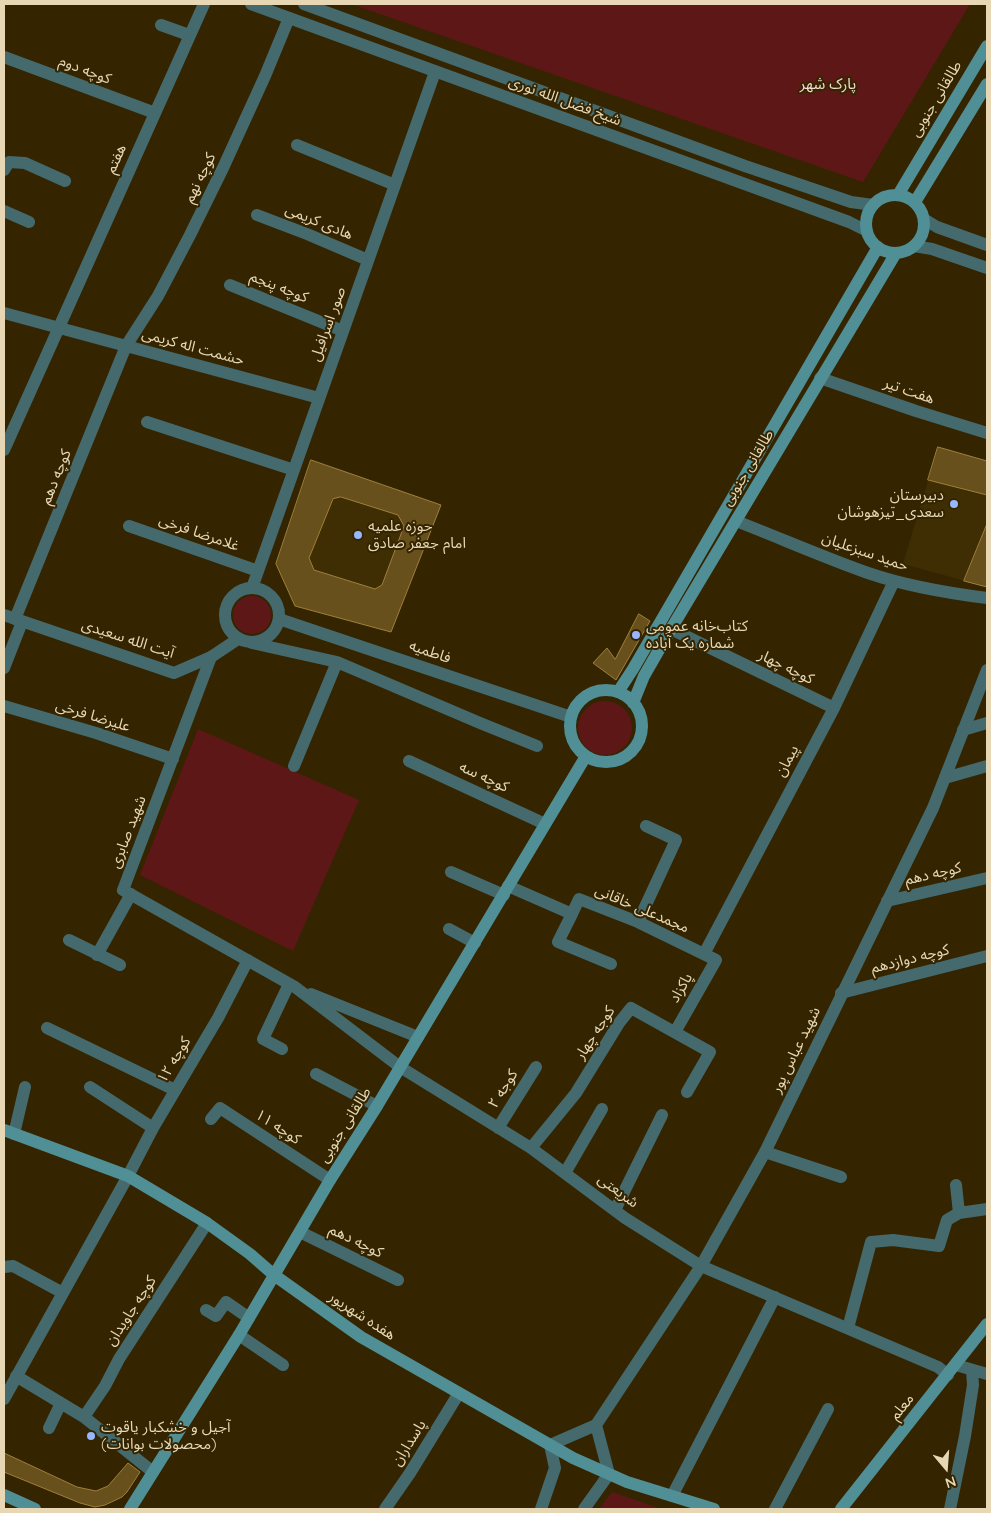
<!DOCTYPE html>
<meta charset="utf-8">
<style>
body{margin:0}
#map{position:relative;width:991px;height:1513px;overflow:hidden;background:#342500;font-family:Quicksand,sans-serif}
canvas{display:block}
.frame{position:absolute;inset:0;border:5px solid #e7d7b5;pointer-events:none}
.north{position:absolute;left:921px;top:1443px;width:50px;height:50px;-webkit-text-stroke:4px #342500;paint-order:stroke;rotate:162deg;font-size:14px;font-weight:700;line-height:20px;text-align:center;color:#e7d7b5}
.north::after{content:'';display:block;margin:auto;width:18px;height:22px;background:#e7d7b5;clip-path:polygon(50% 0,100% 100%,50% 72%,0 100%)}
</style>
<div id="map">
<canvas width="991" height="1513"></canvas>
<div class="frame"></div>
<div class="north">N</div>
</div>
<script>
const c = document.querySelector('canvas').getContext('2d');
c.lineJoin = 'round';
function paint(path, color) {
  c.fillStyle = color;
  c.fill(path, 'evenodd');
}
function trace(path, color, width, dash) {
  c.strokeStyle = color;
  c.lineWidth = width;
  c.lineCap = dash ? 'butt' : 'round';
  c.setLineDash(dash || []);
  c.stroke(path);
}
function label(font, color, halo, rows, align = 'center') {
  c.font = font + ' Quicksand,"Noto Sans Arabic",sans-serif';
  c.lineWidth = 4;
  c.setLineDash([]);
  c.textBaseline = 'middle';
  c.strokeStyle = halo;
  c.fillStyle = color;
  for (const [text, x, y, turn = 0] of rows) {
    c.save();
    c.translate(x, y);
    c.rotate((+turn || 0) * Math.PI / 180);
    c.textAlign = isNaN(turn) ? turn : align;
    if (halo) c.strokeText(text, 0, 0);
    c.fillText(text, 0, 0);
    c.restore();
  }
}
paint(new Path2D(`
 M938,447L987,461V587L903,564Z
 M311,460L441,505L391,632L295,606L276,564Z`), '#3f2d04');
paint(new Path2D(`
 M351,4H970L863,182Z
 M233 615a19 19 0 1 1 38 0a19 19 0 1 1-38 0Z
 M578 728a27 27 0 1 1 54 0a27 27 0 1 1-54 0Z
 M198,729L359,800L293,951L140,875Z
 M612,1492L662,1509H599Z`), '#5d1717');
const building = new Path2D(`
 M938,447L987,461V495L928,480Z
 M311,460L441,505L391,632L295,606L276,564ZM341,497L398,515L404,526L382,585L375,589L314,570L309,558L333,499Z
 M987,524V587L964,581Z
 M639,614L650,621L616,680L593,663L607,648L615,659Z
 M4,1453L77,1487L96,1491L108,1486L128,1463L140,1472L127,1492L122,1497L105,1505L95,1507L80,1503L4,1472Z`);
paint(building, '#67501b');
trace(building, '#9f803b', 1);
trace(new Path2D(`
 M161,25L189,35
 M4,57L155,113
 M297,145L395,185
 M4,170L9,162L25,163L65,181
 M4,211L29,222
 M257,215L307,234L368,260
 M230,285L343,331
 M4,313L319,398
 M820,378L916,411L987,433
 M147,422L294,470
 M4,450L204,4
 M736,521C780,538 823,557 868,573C906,586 947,593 987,598
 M129,526L258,571
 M252,588L435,72
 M15,619L126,346L158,296L190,235L223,168L265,76L289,18
 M671,629L834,708
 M252,643L337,662L480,723L537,746
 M211,657L123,890L295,987L400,1067L531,1148L625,1218L701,1266
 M4,668L22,622
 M4,706L96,733L173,759
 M963,730L987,723
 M409,761L545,824
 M294,766L337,662
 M945,778L987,766
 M451,872L504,895
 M508,886L572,914L579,899L638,922L716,960L675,1032
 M887,901L987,878
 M572,914L558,942L611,964
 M638,922L676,840L646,826
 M449,929L475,943
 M69,940L120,965
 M704,954L834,708L894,581
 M97,955L131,894
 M841,993L987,956
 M311,994L418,1037
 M47,1028L175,1090
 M282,1049L263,1039L289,984
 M316,1074L377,1106
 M90,1087L153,1128
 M211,1119L220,1108L330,1180
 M498,1128L536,1067
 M14,1134L25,1087
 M531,1148L576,1093L619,1023L631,1008L710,1052L687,1092
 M765,1152L841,1177
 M565,1173L602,1109
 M956,1185L959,1213
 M615,1210L662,1115
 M300,1232L398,1280
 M4,1267L13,1266L63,1293
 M206,1310L216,1316L226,1302L249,1318
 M848,1328L871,1242L893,1240L939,1246L947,1220L959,1213L987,1209
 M239,1335L283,1365
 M956,1365L987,1374
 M16,1376L84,1417L153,1472
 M4,1399L128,1176L153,1128L218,1018L248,960
 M84,1417L105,1386L119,1359L207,1223
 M49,1428L61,1403
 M672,1496L775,1297
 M385,1509L410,1473L459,1393
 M541,1509L555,1468L550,1445
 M584,1509L609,1474
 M775,1509L828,1409
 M950,1509L965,1436L973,1385L972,1370`), '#446a6e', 12);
trace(new Path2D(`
 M251,4L742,183L849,222L867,231
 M304,4L745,166L851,202L873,205
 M924,219L937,227L987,245
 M914,246L932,249L987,268
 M225 615a27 27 0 1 1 54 0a27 27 0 1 1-54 0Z
 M4,615L174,673L211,657L238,639
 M279,619L571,717
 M701,1266L938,1367L948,1375
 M596,1425L701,1266L765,1152L933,808L987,670
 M596,1425L609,1474
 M550,1445L596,1425`), '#446a6e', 12);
trace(new Path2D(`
 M898,195L987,46
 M866 224a29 29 0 1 1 58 0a29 29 0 1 1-58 0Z
 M915,202L987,84
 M570 726a36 36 0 1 1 72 0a36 36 0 1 1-72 0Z
 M618,692L633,669L878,247
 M633,703L644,676L671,629L896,253
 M4,1130L128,1176L207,1223L250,1254L274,1275L361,1337L573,1458L627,1482L714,1509
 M4,1495L35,1509
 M130,1509L239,1335L330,1180L377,1106L586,756
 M841,1509L987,1324`), '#518f96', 12);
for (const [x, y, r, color] of [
 [954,504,5,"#96b6fd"],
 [358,535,5,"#96b6fd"],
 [636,635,5,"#96b6fd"],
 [91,1436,5,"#96b6fd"]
]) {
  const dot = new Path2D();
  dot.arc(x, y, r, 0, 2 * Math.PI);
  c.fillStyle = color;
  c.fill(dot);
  trace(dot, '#342500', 2);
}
label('15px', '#e7d7b5', '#342500', [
 ["کوچه دوم",85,70,21],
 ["طالقانی جنوبی",936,99,-59],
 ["شیخ فضل الله نوری",565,101,20],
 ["هفتم",116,159,-66],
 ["کوچه نهم",200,178,-64],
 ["هادی کریمی",319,222,22],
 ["کوچه پنجم",279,287,22],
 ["صور اسرافیل",328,324,-70],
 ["حشمت اله کریمی",193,347,15],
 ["هفت تیر",909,391,19],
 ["طالقانی جنوبی",748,468,-59],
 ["کوچه دهم",56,477,-68],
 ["غلامرضا فرخی",199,533,19],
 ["حمید سبزعلیان",865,552,19],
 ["آیت الله سعیدی",128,639,18],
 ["فاطمیه",430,652,19],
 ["کوچه چهار",786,667,26],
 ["علیرضا فرخی",93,716,17],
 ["پیمان",787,761,-62],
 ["کوچه سه",484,777,25],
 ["شهید صابری",128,832,-69],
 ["کوچه دهم",933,874,-13],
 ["مجمدعلی خاقانی",642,909,23],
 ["کوچه دوازدهم",910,959,-14],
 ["پاکزاد",681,988,-60],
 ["کوجه چهار",595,1033,-57],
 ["شهید عباس پور",796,1050,-64],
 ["کوچه ۱۲",174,1060,-59],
 ["کوجه ۲",503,1089,-58],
 ["طالقانی جنوبی",345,1125,-58],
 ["کوچه ۱۱",278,1127,33],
 ["شریعتی",618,1191,36],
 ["کوچه دهم",356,1241,26],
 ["کوچه جاویدان",131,1311,-57],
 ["هفده شهریور",362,1316,33],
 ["معلم",902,1407,-51],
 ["پاسداران",409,1443,-58]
]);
label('15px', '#f7d9d5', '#342500', [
 ["پارک شهر",828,84]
]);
label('15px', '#e7d7b5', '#342500', [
 ["دبیرستان",944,495,"right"],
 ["سعدی_تیزهوشان",944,512,"right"],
 ["حوزه علمیه",368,526],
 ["امام جعفر صادق",368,543],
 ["کتاب‌خانه عمومی",646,626],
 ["شماره یک آباده",646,643],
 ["آجیل و خشکبار یاقوت",101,1427],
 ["(محصولات بوانات)",101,1444]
], 'left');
</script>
